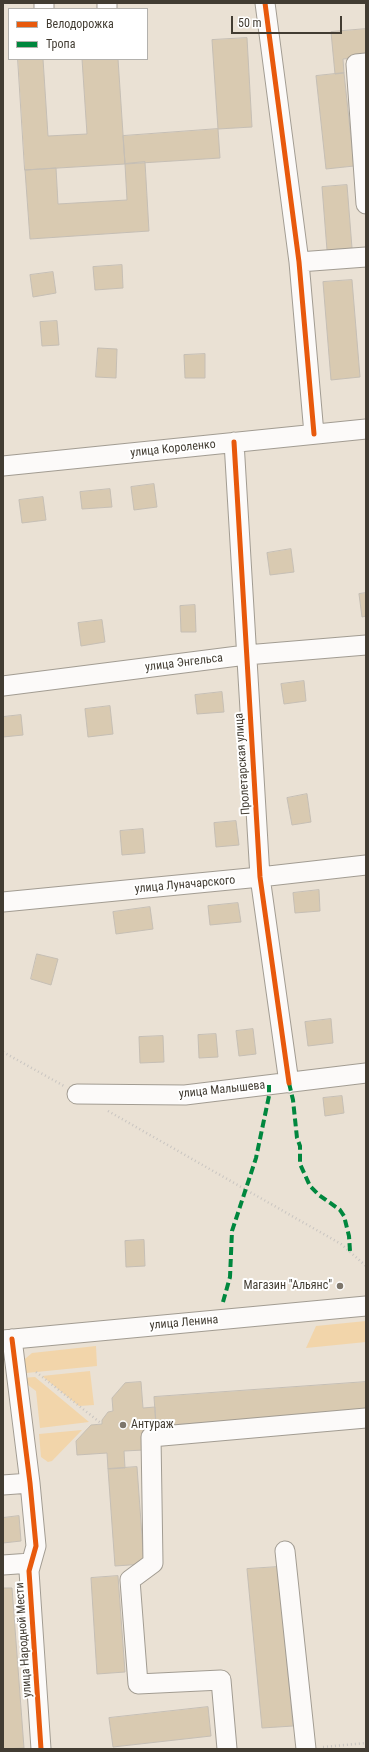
<!DOCTYPE html>
<meta charset="utf-8">
<style>
body{margin:0}
#map{position:relative;width:369px;height:1752px;overflow:hidden;background:#eae1d4;font-family:"Roboto Condensed",sans-serif}
canvas{display:block}
.frame{position:absolute;inset:0;border:4px solid #423c32;pointer-events:none}
.legend{position:absolute;left:8px;top:8px;width:140px;height:52px;box-sizing:border-box;background:#fff;border:1px solid #b3b1ad;margin:0;padding:5px 7px;list-style:none;font-size:12px;color:#423c32}
.legend li{display:flex;align-items:center;gap:8px;height:20px}
.legend b{width:20px;border:1px solid #b3b1ad}
.scale{position:absolute;left:231px;top:16px;width:111px;height:18px;box-sizing:border-box;border:2px solid #423c32;border-top:0;padding-left:5px;font-size:12px;line-height:14px;white-space:nowrap;color:#423c32;-webkit-text-stroke:3px #fff;paint-order:stroke}
</style>
<div id="map">
<canvas width="369" height="1752"></canvas>
<div class="frame"></div>
<ul class="legend">
<li><b style="height:5px;background:#e8590c"></b>Велодорожка</li>
<li><b style="height:5px;background:#00873e"></b>Тропа</li>
</ul>
<div class="scale">50 m</div>
</div>
<script>
const c = document.querySelector('canvas').getContext('2d');
c.lineJoin = 'round';
function paint(path, color) {
  c.fillStyle = color;
  c.fill(path, 'evenodd');
}
function trace(path, color, width, dash) {
  c.strokeStyle = color;
  c.lineWidth = width;
  c.lineCap = dash ? 'butt' : 'round';
  c.setLineDash(dash || []);
  c.stroke(path);
}
function label(font, color, halo, rows, align = 'center') {
  c.font = font + ' "Roboto Condensed",sans-serif';
  c.lineWidth = 4;
  c.setLineDash([]);
  c.textBaseline = 'middle';
  c.strokeStyle = halo;
  c.fillStyle = color;
  for (const [text, x, y, turn = 0] of rows) {
    c.save();
    c.translate(x, y);
    c.rotate((+turn || 0) * Math.PI / 180);
    c.textAlign = isNaN(turn) ? turn : align;
    if (halo) c.strokeText(text, 0, 0);
    c.fillText(text, 0, 0);
    c.restore();
  }
}
paint(new Path2D(`
 M366,1321V1342L306,1348L316,1326Z
 M96,1346L97,1366L16,1374L20,1363L32,1353Z
 M90,1371L94,1405L79,1406L42,1376Z
 M35,1377L89,1422L40,1428L36,1391L24,1382L22,1378Z
 M82,1430L52,1461L48,1462L41,1457L39,1434Z`), '#f2d5aa');
const building = new Path2D(`
 M366,29V57L343,59L344,73L335,74L331,32Z
 M247,38L252,127L218,129L212,40Z
 M18,59H43L48,136L87,134L82,59H118L125,164L25,170Z
 M344,73L354,166L326,169L316,76Z
 M218,129L220,158L125,164L123,136Z
 M145,162L149,231L30,239L25,170L56,168L58,204L127,200L125,164Z
 M347,185L352,248L327,250L322,187Z
 M122,265L123,288L95,290L93,267Z
 M53,272L56,293L33,297L30,275Z
 M352,280L360,377L331,380L323,282Z
 M57,321L59,345L42,346L40,322Z
 M98,348L117,349L116,378L96,377Z
 M205,354V378H185L184,355Z
 M154,484L157,507L134,510L131,487Z
 M110,489L112,507L82,509L80,492Z
 M43,497L46,520L22,523L19,500Z
 M291,549L294,572L270,575L267,553Z
 M366,593V616L362,617L359,594Z
 M195,605L196,632H181L180,606Z
 M102,620L105,642L81,646L78,623Z
 M304,681L306,701L284,704L281,684Z
 M222,692L224,712L197,714L195,695Z
 M110,706L113,734L88,737L85,709Z
 M21,715L23,735L3,737V717Z
 M307,794L311,822L292,825L287,798Z
 M236,821L239,845L216,847L214,823Z
 M143,829L145,853L122,855L120,831Z
 M319,890L320,911L295,913L293,893Z
 M238,903L241,922L210,925L208,906Z
 M150,907L153,929L116,934L113,912Z
 M37,954L58,959L51,985L31,979Z
 M331,1019L333,1043L308,1046L305,1022Z
 M253,1029L256,1054L239,1056L236,1031Z
 M216,1034L218,1057L199,1058L198,1035Z
 M163,1036L164,1062L140,1063L139,1037Z
 M342,1096L344,1113L325,1116L323,1098Z
 M144,1240L145,1266L126,1267L125,1241Z
 M141,1382L143,1408L155,1407L156,1426L143,1427L144,1450L124,1451L125,1468L108,1469L107,1453L77,1455L76,1441L91,1425L102,1424V1420L108,1412L113,1411L112,1398L125,1383Z
 M366,1382V1411L156,1426L154,1397Z
 M137,1467L144,1564L115,1566L108,1469Z
 M19,1516L21,1541L3,1543V1518Z
 M278,1567L293,1726L262,1728L247,1569Z
 M118,1576L125,1672L97,1674L91,1578Z
 M3,1588H12L24,1748L3,1749Z
 M208,1707L211,1736L113,1747L109,1718Z`);
paint(building, '#d9cab1');
trace(building, '#c5beb4', 1);
const minor = new Path2D(`
 M44,3V9
 M107,3V9
 M265,3L299,262L314,434
 M366,63L356,64L366,204
 M299,262L366,257
 M234,442L260,877L289,1083
 M3,466L366,429
 M3,686L246,655L366,645
 M3,902L260,877L366,865
 M77,1094L185,1095L366,1073
 M12,1339L30,1483L36,1546L29,1571L41,1749
 M3,1340L366,1306
 M3,1485L30,1483
 M285,1551L306,1749
 M3,1565L31,1563
 M227,1749L221,1680L138,1684L130,1580L153,1563L151,1437L366,1418`);
trace(minor, '#a29c92', 21);
trace(new Path2D(`
 M3,1052L64,1086
 M108,1111L341,1244L366,1266
 M36,1372L102,1424
 M323,1747L366,1743`), '#c9c5c1', 2.5, [1, 3]);
trace(minor, '#fcfaf9', 19);
trace(new Path2D(`
 M289,1083L293,1100L297,1138L300,1146V1164L310,1186L319,1195L340,1210L344,1216L349,1236L350,1251
 M223,1302L230,1277L232,1231L256,1158L269,1096V1085`), '#00873e', 4, [8, 4]);
trace(new Path2D(`
 M265,3L299,262L314,434
 M234,442L260,877L289,1083
 M12,1339L30,1483L36,1546L29,1571L41,1749`), '#e8590c', 5);
for (const [x, y, r, color] of [
 [340,1286,4,"#7d766b"],
 [123,1425,4,"#7d766b"]
]) {
  const dot = new Path2D();
  dot.arc(x, y, r, 0, 2 * Math.PI);
  c.fillStyle = color;
  c.fill(dot);
  trace(dot, '#fff', 1.5);
}
label('12px', '#423c32', '#fff', [
 ["улица Короленко",173,449,-6],
 ["улица Энгельса",184,663,-7],
 ["Пролетарская улица",243,764,-94],
 ["улица Луначарского",185,885,-5],
 ["улица Малышева",222,1090,-6],
 ["улица Ленина",184,1323,-5],
 ["улица Народной Мести",24,1640,-94]
]);
label('12px', '#423c32', '#fff', [
 ["Магазин \"Альянс\"",332,1286],
 ["Антураж",131,1425,"left"]
], 'right');
</script>
